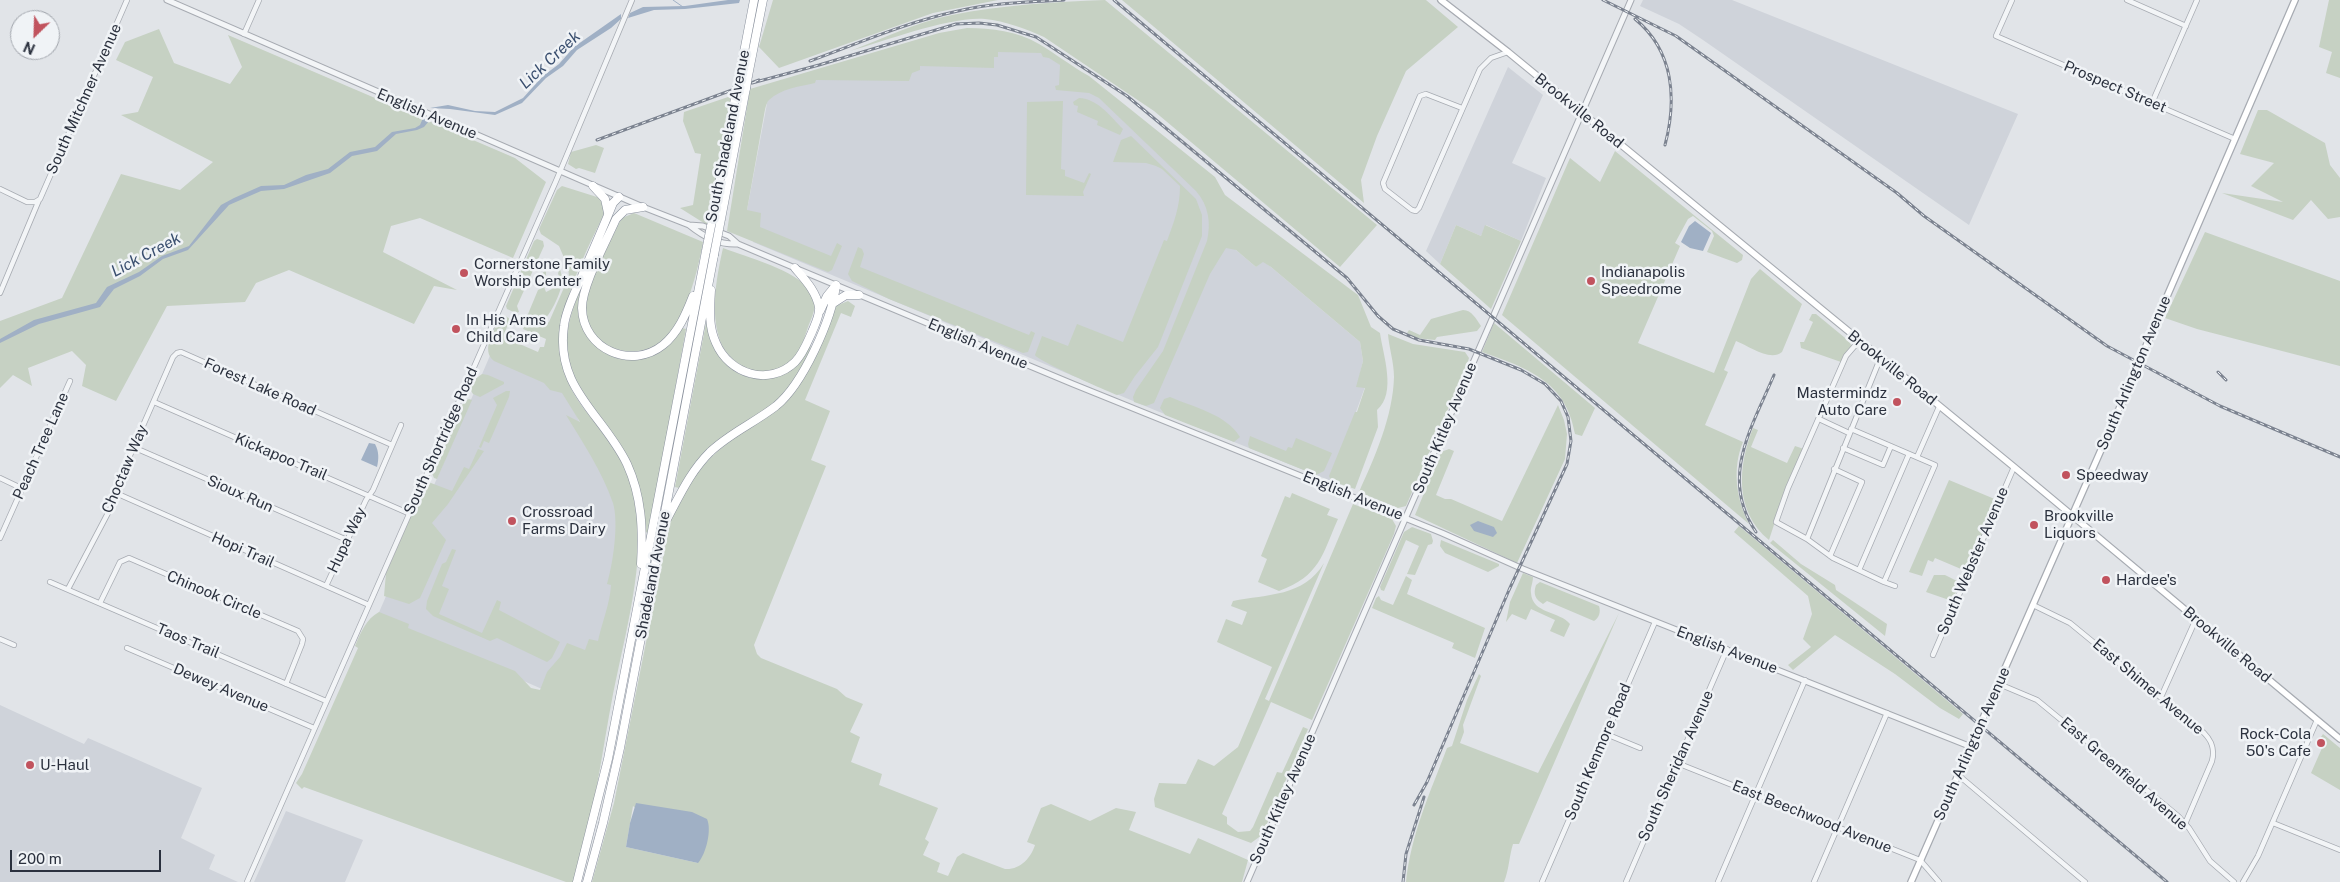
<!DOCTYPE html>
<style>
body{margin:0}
#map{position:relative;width:2340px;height:882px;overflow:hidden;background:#e1e4e8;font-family:"Public Sans",sans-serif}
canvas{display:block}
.north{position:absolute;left:10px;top:10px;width:50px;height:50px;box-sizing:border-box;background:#f0f3f6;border:1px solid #a1a5ac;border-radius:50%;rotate:204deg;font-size:14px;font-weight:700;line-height:20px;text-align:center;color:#2b313e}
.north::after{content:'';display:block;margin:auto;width:18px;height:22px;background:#c1535e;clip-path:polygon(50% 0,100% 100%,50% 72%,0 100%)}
.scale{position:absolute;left:10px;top:850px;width:151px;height:22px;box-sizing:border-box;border:2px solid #2b313e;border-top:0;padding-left:6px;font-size:15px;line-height:18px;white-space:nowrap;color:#2b313e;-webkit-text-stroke:4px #f0f3f6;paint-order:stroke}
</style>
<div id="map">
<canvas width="2340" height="882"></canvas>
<div class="north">N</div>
<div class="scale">200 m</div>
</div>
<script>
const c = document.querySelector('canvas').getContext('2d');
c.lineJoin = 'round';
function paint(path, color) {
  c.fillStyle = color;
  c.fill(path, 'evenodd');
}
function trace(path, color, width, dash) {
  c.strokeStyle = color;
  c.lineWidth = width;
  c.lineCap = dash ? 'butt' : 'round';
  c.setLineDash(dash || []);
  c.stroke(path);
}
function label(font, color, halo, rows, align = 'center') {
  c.font = font + ' "Public Sans",sans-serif';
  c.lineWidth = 5;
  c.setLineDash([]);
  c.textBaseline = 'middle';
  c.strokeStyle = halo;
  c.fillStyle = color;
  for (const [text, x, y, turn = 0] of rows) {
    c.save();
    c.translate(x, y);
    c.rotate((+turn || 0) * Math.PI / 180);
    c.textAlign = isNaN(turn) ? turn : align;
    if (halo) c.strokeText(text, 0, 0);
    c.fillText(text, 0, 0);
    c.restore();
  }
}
paint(new Path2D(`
 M1643,0H1732L2018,114L1969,225L1703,40L1679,24L1640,6Z
 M1036,46L1089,87L1207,200L1236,250L1256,267L1263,261L1271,267L1360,342L1363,361L1357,387H1365L1331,481L1157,411L753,242L756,233L747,210L769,93L860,67Z
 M1508,67L1543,95L1512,163L1546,178L1521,241L1486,225L1481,236L1456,225L1440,264L1426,251Z
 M492,351L562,381L579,421L611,475L625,518L599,700L542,689L377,617Z
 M0,705L84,744L88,738L202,788L181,838L215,855L209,869L238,882H0Z
 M286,811L363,840L345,882H254Z`), '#cfd3da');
paint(new Path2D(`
 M773,0H998L933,13L779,68L759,47Z
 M1105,0L1377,225L1340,267L1154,111L1044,37C1026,29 1005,21 985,19C951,16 885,41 850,51C884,38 917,22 952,15C1001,5 1054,2 1105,0Z
 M1122,0H1426L1458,27L1406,71L1377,136L1361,180L1364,203Z
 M2329,0H2340V78L2326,73L2332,52L2319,47Z
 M967,28C992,28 1017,31 1039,44C1056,54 1071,66 1089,76L1215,177L1225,195L1350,289L1358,295L1371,327L1380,333C1383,355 1397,393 1377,410L1378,427L1355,489L1331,481L1329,476L1355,412H1357L1365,388L1356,387L1363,361L1360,342L1271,267L1263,262L1256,267L1236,250L1226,248L1210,274L1154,403L1146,406L1134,402L1133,397L1136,390L1163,351L1207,241C1211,223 1209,206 1196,191L1099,98L1089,93L1056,90L1055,86L1059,85L1060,65L1049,58L1043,57L1041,53L998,52V57H994V68L920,66V70L912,73L909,81L816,80L815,83C801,86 780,89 769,100C766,103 765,110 764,115L747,210L761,213L760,227L831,256L837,243L842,246L832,270L828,272L727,231L750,89L939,33Z
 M159,29L174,63L230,84L242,67L228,35L515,158L546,182L513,258L420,218L391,226L383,252L457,290L434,286L414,324L289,270L256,283L245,302L167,306L116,401L82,386L86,365L72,351L28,368L32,386L13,375L0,388V321L62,298L121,174L180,190L213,162L121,115L138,112L153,77L116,60L125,42Z
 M731,96L707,225L680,208L693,205L701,154L695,153L683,121L684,112Z
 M1079,98C1098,99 1110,116 1123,129L1120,135L1097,125L1098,121L1077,112L1078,106L1074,105L1073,102Z
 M1063,101L1061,169L1065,170V176L1084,183L1089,173L1091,174L1083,192L1084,196L1026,195L1027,102Z
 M2258,110H2267L2325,143L2330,165L2340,178V217L2328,219L2311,200L2293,220L2222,193L2283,202L2251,186L2274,163L2240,154Z
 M1131,136L1196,199L1202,215V236L1158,347L1135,376L1124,393L1117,395C1105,390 1038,361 1035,355L1042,336L1068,346L1077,324L1123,342L1164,240L1167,241C1174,222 1180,207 1180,186L1162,169L1156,166L1146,163L1113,162L1121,140Z
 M596,145L604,148L595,173L579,168L576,169L568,164L571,152Z
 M1615,151L1743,255L1742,260L1737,263L1707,252L1714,236L1712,231L1693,216L1688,219L1675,243L1680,246L1638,343L1714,373L1751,279L1760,269L1802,304L1782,352C1770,362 1749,346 1736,341L1724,370L1728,372L1705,425L1743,442C1732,468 1736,499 1749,524L1502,315L1570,158L1600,182Z
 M562,186L597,197L603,202L605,212C583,258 547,325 566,376C572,395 584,409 596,424C615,449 635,478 638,511C643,576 623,641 611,705C600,764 593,825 573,882H566L304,787L302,789L296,783L302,774L358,648L355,646C361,632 366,619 379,612L409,624L408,628L515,671L531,688L540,690L547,672L560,657L567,643L585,650L589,639L598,641C602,622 610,604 611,585L607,584C613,564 619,523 613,503C602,471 583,443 566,415L580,422L562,393L550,390L544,383L494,361C480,350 495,329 501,316L504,315L510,319L505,332L517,338L515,342L538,352L540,347H544L546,339L523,329L526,323L540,327L549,322L569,276L568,267L559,246L541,234L539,229L557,190Z
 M634,213L703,242C698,270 686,319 665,339C637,365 581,348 585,306C587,284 608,247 618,225L622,218Z
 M1456,225L1481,236L1485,225L1521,241L1491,309L1440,264Z
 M2205,232L2340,281V366L2197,329L2165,318Z
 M537,239L543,241L544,246L517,306L519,312L516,313L507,309L506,306L534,241Z
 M858,247L862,249L864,254L860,267L1029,335L1031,331L1035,333L1028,352L1023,353L889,299L852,281L848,274Z
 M723,248C746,257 797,270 810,291C819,304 813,314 808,327C804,339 801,352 792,361C766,385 725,366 718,334C711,306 717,275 723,248Z
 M591,264C588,278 579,309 581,321C582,331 590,341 597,347C630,373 660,357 682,328L686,329L649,533L645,532C641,515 638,483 631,468C623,453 610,438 600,424C554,358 560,335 591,264Z
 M546,269V277L543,284L546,292L554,288L559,277L558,273L560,269C561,273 563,279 562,284C559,298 540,343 524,316L528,314L538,290L542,288L544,281L541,275Z
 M848,301L855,306L851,317L841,313L805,400L830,411L811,460L826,466L754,645L757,654L761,658L837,689L846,697L863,704L850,732L860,737L851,762L882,774L879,785L938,808L925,839L929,842L923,855L940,863L937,872L948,876L957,857L963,853L1005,869C1020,870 1031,858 1035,845L1027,842L1041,808L1051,804L1090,821L1116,808L1136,812L1129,830L1190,854L1198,838L1248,860L1242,882H592L614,803L671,517C688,480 709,454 744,431C759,421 775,414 787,400C812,374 821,338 836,306ZM633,806L698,863L626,847Z
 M1463,310C1472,310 1476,319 1481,326L1477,331L1437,337L1435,340L1415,338L1407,333L1409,330L1420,335L1431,319Z
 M1812,314H1816L1850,342L1851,346L1841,362L1801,348L1800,342H1804L1813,322L1809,320Z
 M706,323L708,324C711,350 727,376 756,378C762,378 770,379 775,376C788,368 798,351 811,346L805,365L783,397L690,473L679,488L675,487Z
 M1494,323L1595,408L1582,436L1575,434C1566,381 1527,368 1482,352Z
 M1388,334L1413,344L1465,352L1469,358L1465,370L1406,506L1398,508L1359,492C1375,457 1393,416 1394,377C1394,362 1389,348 1388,334Z
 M482,374L488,375L504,382V384L480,397L473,394L470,389L474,380Z
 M506,391H510L509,397L489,443L484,441L481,448L479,447L497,405L493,398Z
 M1170,397C1193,407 1226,414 1240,437L1234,442L1165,415L1160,408L1164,399Z
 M469,399L472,400L437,479L434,478L431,471L437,465L464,401Z
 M1558,405L1564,420L1567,434L1565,459L1517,563L1415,515L1441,452L1449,449L1454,451L1436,495L1445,499H1451L1502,521Z
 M1753,428L1758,430L1751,447L1787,463L1795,446L1804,449L1785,491L1769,540C1734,511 1738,466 1753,428Z
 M1250,436L1286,451L1288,447L1292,448L1296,438L1332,453L1324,471L1316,475L1249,448L1248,444Z
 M478,449L484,451L448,504L432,523L446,540L420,598L409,604L384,596L386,573L424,485L431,483L452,491L464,467L469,469Z
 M1949,480L1997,500L1968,566L1961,569L1935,558L1933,562L1928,560L1922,576L1909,572Z
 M1292,493L1330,509L1327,515L1338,519C1322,555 1320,576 1279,591L1258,582L1267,559L1261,556L1285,496L1290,498Z
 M1353,504L1392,519L1396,526L1394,534L1312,720L1271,702L1222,814L1227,817V824L1238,832L1250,831L1253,827L1277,772L1282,773L1303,727L1308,729L1262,835L1251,843L1155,807L1154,799L1159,783L1186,784L1198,759L1214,766L1238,747L1272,667L1217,642L1226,619L1242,625L1247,612L1231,606L1233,601C1267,594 1304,597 1324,563L1265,699L1269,701Z
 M1739,526L1963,714L1959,719L1940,708L1895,674L1835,635L1793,670L1788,665L1811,647L1803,639L1812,614L1808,596L1734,532Z
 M1412,527L1431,534L1433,541L1432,544L1428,545L1415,575L1407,574L1419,546L1406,540L1384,591L1381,590L1380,587L1404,532Z
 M1441,540L1499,564V566L1488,572L1445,553L1440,546Z
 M1773,540L1801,564L1835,585L1836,590L1887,624L1885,636L1770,543Z
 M452,549L456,550L442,586L449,589L439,614L482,633L497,600L501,602L499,610L560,642L552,658L547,662L497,638L490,641L433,616L426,609L427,601L442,564L446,562Z
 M1523,573L1533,577C1533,583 1530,588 1531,593C1532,614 1560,611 1570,624L1564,637L1550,631L1555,620L1531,609L1526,620L1512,614L1506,622L1510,602Z
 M1934,575H1945L1961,583L1952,601L1926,592Z
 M1406,576L1412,580L1407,594L1485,628L1475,658L1452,648L1454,643L1372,608L1376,598L1379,596L1381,600L1393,605Z
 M1540,582L1599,606C1601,612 1599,618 1594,621L1547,601L1543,604C1535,599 1533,594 1536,585Z
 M1619,613L1519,844H1513C1509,857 1509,870 1504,882H1406C1411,834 1430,793 1447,748L1452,746L1467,700L1479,674L1481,676L1463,725L1464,732L1460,743L1538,773Z
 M2323,734L2340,748V790L2311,773L2326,739L2321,737Z`), '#c6d1c3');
paint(new Path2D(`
 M728,0H740L739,3L685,9L654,10L628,18L630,13L643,7L685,6Z
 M621,14V19L611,28L577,50L563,66L546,78L522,103L495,115L450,109L430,108L448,105L475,111L495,112L523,98L543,76L559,64L574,47Z
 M423,118L429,121L424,127L417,130L396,134L377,151L352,156L330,173L284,189L261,191L229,205L188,250L163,259L140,276L114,289L100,307L39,324L0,343V339L34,320L96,303L107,287L139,272L162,256L189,246L221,205L234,198L261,186L284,185L306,175L328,169L350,152L375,147L392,132L415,128L420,125Z
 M1695,221L1711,233L1703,251L1690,248L1681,242L1689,226Z
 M369,443L375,444C379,451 379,459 377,467L361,460Z
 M1478,521L1494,527L1497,533L1493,537L1474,531L1470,525Z
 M636,803L692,812L707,819C712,830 706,854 698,863L626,847L630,823Z`), '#a0b0c5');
trace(new Path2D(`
 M673,0L683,7`), '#a0b0c5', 1);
const minor = new Path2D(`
 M2012,0L1996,36L2235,139
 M2127,0L2186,26
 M244,34L259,0
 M2152,103L2197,0
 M1462,108L1426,94L1420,96L1383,183L1385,189L1412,210L1416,211L1419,208L1480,69L1491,58L1508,52
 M0,189L27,202H35L40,199L127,0
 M0,293L39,200
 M154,402L408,513
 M1819,419L1849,433
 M1851,429L1935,465L1884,582L1833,558L1807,539L1776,522L1788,488L1846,356L1859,341
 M133,447L347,540
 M1843,448L1883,465L1891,446
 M1917,457L1939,407
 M0,478L21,488
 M118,494L369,605
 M0,538L70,381
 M1807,539L1880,359
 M1830,556L1862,482L1834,469
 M1859,570L1909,454
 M50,582L326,701
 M1884,582L1895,586
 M326,586L366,500L373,490L401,425
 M68,589L118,494L117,485L173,357L177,353L181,352L392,445
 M100,603L120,562L129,558L298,631L303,639L302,644L286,684
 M2033,605L2070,623L2204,733C2212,741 2215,749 2212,761L2185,824
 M0,639L14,645
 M127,648L314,728
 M1933,655L2014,467
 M1999,684L2037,700L2178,816L2189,828L2210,861L2234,882
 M2161,697L2196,619
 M1606,734L1640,748
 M1677,763L1920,860L1939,882
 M1957,774L2085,882
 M2273,823L2340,850
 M247,882L556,181L632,0
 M1542,882L1655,622
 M1626,882L1727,649
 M1718,882L1805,680
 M1814,882L1887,713
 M2243,882L2258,856L2317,720`);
const tertiary = new Path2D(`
 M167,0L643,207L689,225L703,226L729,236L738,244L795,268L1073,384L1442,533L1523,569L1969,746
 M689,225C704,237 719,245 738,244
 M1247,882L1631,0`);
const secondary = new Path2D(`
 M1441,0L1508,52L2014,467L2340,739
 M2165,301L2295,0
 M1911,882L2130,384`);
const motorway = new Path2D(`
 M748,76L763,0
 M739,78L754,0
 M593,186L605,199L608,213
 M619,197L613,203C603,228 592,252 582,276C575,293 566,309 564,326C555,389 603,414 627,464C642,497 643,529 641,564
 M643,207L625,210L616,219C606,242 582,285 582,308C583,350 632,370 663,345C678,333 686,314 693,296
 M713,216L736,93
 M721,219L746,88
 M711,290C710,308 708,326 716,343C729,374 769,387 795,362C803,354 807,343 812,332C815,324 820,316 819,307C816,291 805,280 795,268
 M832,304L846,295H859
 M820,311L827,296L836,285
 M667,519C680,495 690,472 710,452C730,433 754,423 776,406C803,384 832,319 836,285
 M577,882L608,759L706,251
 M587,882L603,823L620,748L714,255`);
trace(minor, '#a7abb2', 6);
trace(tertiary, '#a7abb2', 7);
trace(secondary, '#a7abb2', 8);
trace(motorway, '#8a919d', 9);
trace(minor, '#f3f5f7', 4.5);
trace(tertiary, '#f3f5f7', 5);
trace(secondary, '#fff', 5.5);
trace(motorway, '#fff', 8);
const rail = new Path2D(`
 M1114,0L2167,882
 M1603,0L1676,36L1897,193L1924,216L2107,346L2220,406L2340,457
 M1635,19C1674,51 1677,99 1665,145
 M810,61C859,43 907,22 958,11C992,3 1028,2 1064,0
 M752,83L819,65L956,24L979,23L997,25L1036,37L1127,96L1347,278L1378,316L1393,329L1419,340L1469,349L1521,370L1545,384L1561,401L1568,417L1571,441L1567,464L1509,590L1427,782L1414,805
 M597,140L759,80
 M2218,372L2226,380
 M1756,532C1719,478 1752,427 1774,375
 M1403,882L1406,854L1424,797`);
trace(rail, '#7c8390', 3);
trace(rail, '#f0f3f6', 1, [4]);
const secondaryBridge = new Path2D(`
 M2130,384L2165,301`);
const motorwayBridge = new Path2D(`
 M746,88L748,76
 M736,93L739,78
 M706,251L713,216
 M714,255L721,219`);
trace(secondaryBridge, '#a7abb2', 8, []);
trace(motorwayBridge, '#8a919d', 9, []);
trace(secondaryBridge, '#fff', 5.5);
trace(motorwayBridge, '#fff', 8);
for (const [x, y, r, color] of [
 [464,273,5,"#c1535e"],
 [1591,281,5,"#c1535e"],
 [456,329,5,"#c1535e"],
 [1897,402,5,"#c1535e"],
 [2066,475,5,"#c1535e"],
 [512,521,5,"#c1535e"],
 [2034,525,5,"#c1535e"],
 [2106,580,5,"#c1535e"],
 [2321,743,5,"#c1535e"],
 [30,765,5,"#c1535e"]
]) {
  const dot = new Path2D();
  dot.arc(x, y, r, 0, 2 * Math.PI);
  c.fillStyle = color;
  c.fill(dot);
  trace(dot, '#f0f3f6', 2);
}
label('15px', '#2b313e', '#f0f3f6', [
 ["Prospect Street",2115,87,23],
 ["South Mitchner Avenue",84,99,-66],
 ["Brookville Road",1579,111,39],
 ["English Avenue",427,114,23],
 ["South Shadeland Avenue",728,136,-79],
 ["English Avenue",978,344,23],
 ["Brookville Road",1892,368,39],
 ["South Arlington Avenue",2134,373,-67],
 ["Forest Lake Road",260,387,24],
 ["South Kitley Avenue",1445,428,-67],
 ["South Shortridge Road",441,441,-66],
 ["Peach Tree Lane",41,446,-66],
 ["Kickapoo Trail",281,457,23],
 ["Choctaw Way",125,469,-67],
 ["Sioux Run",240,494,24],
 ["English Avenue",1353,496,22],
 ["Hupa Way",347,540,-65],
 ["Hopi Trail",243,550,24],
 ["South Webster Avenue",1973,561,-67],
 ["Shadeland Avenue",653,575,-79],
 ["Chinook Circle",214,595,23],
 ["Taos Trail",188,641,23],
 ["Brookville Road",2227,645,40],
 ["English Avenue",1727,650,21],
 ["East Shimer Avenue",2148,687,40],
 ["Dewey Avenue",221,688,23],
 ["South Arlington Avenue",1972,744,-66],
 ["South Kenmore Road",1598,752,-67],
 ["South Sheridan Avenue",1676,766,-66],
 ["East Greenfield Avenue",2124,774,41],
 ["South Kitley Avenue",1283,799,-66],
 ["East Beechwood Avenue",1812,817,22]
]);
label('15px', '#2b313e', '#f0f3f6', [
 ["Cornerstone Family",474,264],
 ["Worship Center",474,281],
 ["Indianapolis",1601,272],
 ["Speedrome",1601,289],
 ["In His Arms",466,320],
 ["Child Care",466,337],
 ["Mastermindz",1887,393,"right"],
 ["Auto Care",1887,410,"right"],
 ["Speedway",2076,475],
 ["Crossroad",522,512],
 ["Farms Dairy",522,529],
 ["Brookville",2044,516],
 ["Liquors",2044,533],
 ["Hardee's",2116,580],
 ["Rock-Cola",2311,734,"right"],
 ["50's Cafe",2311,751,"right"],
 ["U-Haul",40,765]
], 'left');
label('italic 16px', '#394e6e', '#f0f3f6', [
 ["Lick Creek",550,60,-43],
 ["Lick Creek",146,255,-28]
]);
</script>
